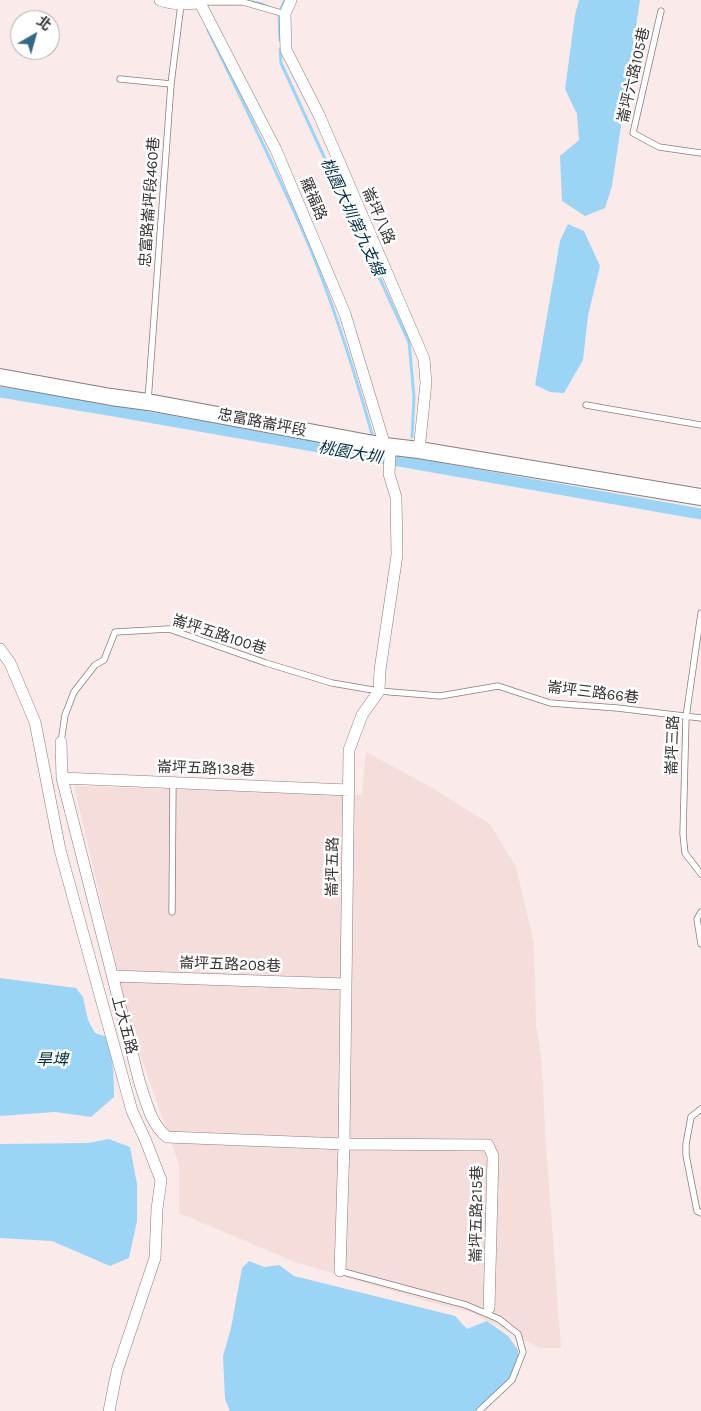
<!DOCTYPE html>
<meta charset="utf-8">
<style>
body{margin:0}
#map{position:relative;width:701px;height:1411px;overflow:hidden;background:#faebea;font-family:Karla,"Noto Sans TC",sans-serif}
canvas{display:block}
.north{position:absolute;left:10px;top:10px;width:50px;height:50px;box-sizing:border-box;background:#fff;border:1px solid #b0adad;border-radius:50%;rotate:38deg;font-size:14px;font-weight:700;line-height:20px;text-align:center;color:#393333}
.north::after{content:'';display:block;margin:auto;width:18px;height:22px;background:#346885;clip-path:polygon(50% 0,100% 100%,50% 72%,0 100%)}
</style>
<div id="map">
<canvas width="701" height="1411"></canvas>
<div class="north">北</div>
</div>
<script>
const c = document.querySelector('canvas').getContext('2d');
c.lineJoin = 'round';
function paint(path, color) {
  c.fillStyle = color;
  c.fill(path, 'evenodd');
}
function trace(path, color, width, dash) {
  c.strokeStyle = color;
  c.lineWidth = width;
  c.lineCap = dash ? 'butt' : 'round';
  c.setLineDash(dash || []);
  c.stroke(path);
}
function label(font, color, halo, rows, align = 'center') {
  c.font = font + ' Karla,"Noto Sans TC",sans-serif';
  c.lineWidth = 5;
  c.setLineDash([]);
  c.textBaseline = 'middle';
  c.strokeStyle = halo;
  c.fillStyle = color;
  for (const [text, x, y, turn = 0] of rows) {
    c.save();
    c.translate(x, y);
    c.rotate((+turn || 0) * Math.PI / 180);
    c.textAlign = isNaN(turn) ? turn : align;
    if (halo) c.strokeText(text, 0, 0);
    c.fillText(text, 0, 0);
    c.restore();
  }
}
paint(new Path2D(`
 M366,752L429,786L490,824L516,867L534,944L536,1024L542,1063L545,1131L561,1348H540L473,1313L426,1301L295,1262L179,1213V1165L132,1031L74,786L362,795Z`), '#f4dddb');
paint(new Path2D(`
 M579,0H640L612,186L605,208L585,216L562,201L560,156L579,140L577,114L565,89L575,15Z
 M568,224L584,231L600,266L588,316L583,360L564,393L550,392L535,385L560,241Z
 M0,978L76,988L83,997L88,1020L95,1033L107,1037C113,1056 114,1078 114,1097L91,1117L55,1112L0,1116Z
 M109,1139L130,1147L137,1184V1221L129,1258L110,1266L52,1241L0,1238V1144L88,1143Z
 M249,1261L264,1267L279,1265L294,1276L455,1316L467,1329L487,1321L508,1336L518,1350L519,1374L495,1399L479,1411H230L225,1399L223,1356L231,1328L242,1268Z`), '#9cd4f5');
trace(new Path2D(`
 M252,2L262,4L268,7
 M208,30C242,100 277,171 308,243C334,305 354,370 372,434
 M280,40L279,13L285,0
 M280,49L281,63L409,342L414,397L412,437
 M377,452L379,458
 M409,463L410,458`), '#9cd4f5', 3);
trace(new Path2D(`
 M0,392L120,412L701,514`), '#9cd4f5', 11);
const lane = new Path2D(`
 M200,2H243L285,14
 M661,11L633,133L659,147L701,153
 M120,79L171,84
 M148,401L171,84L181,4
 M586,405L701,425
 M701,613L686,717L683,834L685,853L701,874
 M61,742L65,715L74,692L95,665L104,660L115,632L169,629L266,663L332,683L379,691L440,696L498,686L550,703L617,708L701,718
 M172,912L173,782
 M701,912L697,919L701,944
 M701,1109L691,1117L686,1144V1155L697,1211L701,1213
 M340,1271L466,1305L499,1319L518,1334L523,1352L512,1380L479,1411`);
const street = new Path2D(`
 M160,0C173,5 187,4 200,3L276,150L345,314L385,446L390,455L389,474L396,497L397,555L380,670L379,691L362,715L349,750L344,1144L340,1271
 M291,0L285,14L286,50L319,115L424,359L426,383L419,450
 M0,649L10,663L35,722L60,850L132,1111L145,1139L161,1180L157,1209L155,1258L117,1371L109,1411
 M61,742L62,778L140,1084C146,1101 151,1125 167,1137L344,1144L488,1145L493,1156L489,1308
 M62,778L349,790
 M113,976L346,984`);
const secondary = new Path2D(`
 M0,377L111,397L148,402L385,446L419,450L701,497`);
trace(lane, '#8a7d7c', 7);
trace(street, '#8a7d7c', 12);
trace(secondary, '#8a7d7c', 18);
trace(lane, '#fff', 5.5);
trace(street, '#fff', 11);
trace(secondary, '#fff', 16);
label('15px', '#393333', '#fff', [
 ["崙坪六路105巷",634,75,-77],
 ["羅福路",313,199,67],
 ["忠富路崙坪段460巷",150,202,-86],
 ["崙坪八路",378,216,67],
 ["忠富路崙坪段",262,423,11],
 ["崙坪五路100巷",219,635,18],
 ["崙坪三路66巷",593,693,7],
 ["崙坪三路",673,745,-88],
 ["崙坪五路138巷",206,769,2],
 ["崙坪五路",333,867,-89],
 ["崙坪五路208巷",230,965,2],
 ["上大五路",124,1025,75],
 ["崙坪五路215巷",477,1214,-89]
]);
label('italic 16px', '#002f45', '#fff', [
 ["桃園大圳第九支線",352,217,65],
 ["桃園大圳",350,453,10],
 ["旱埤",52,1060]
]);
</script>
